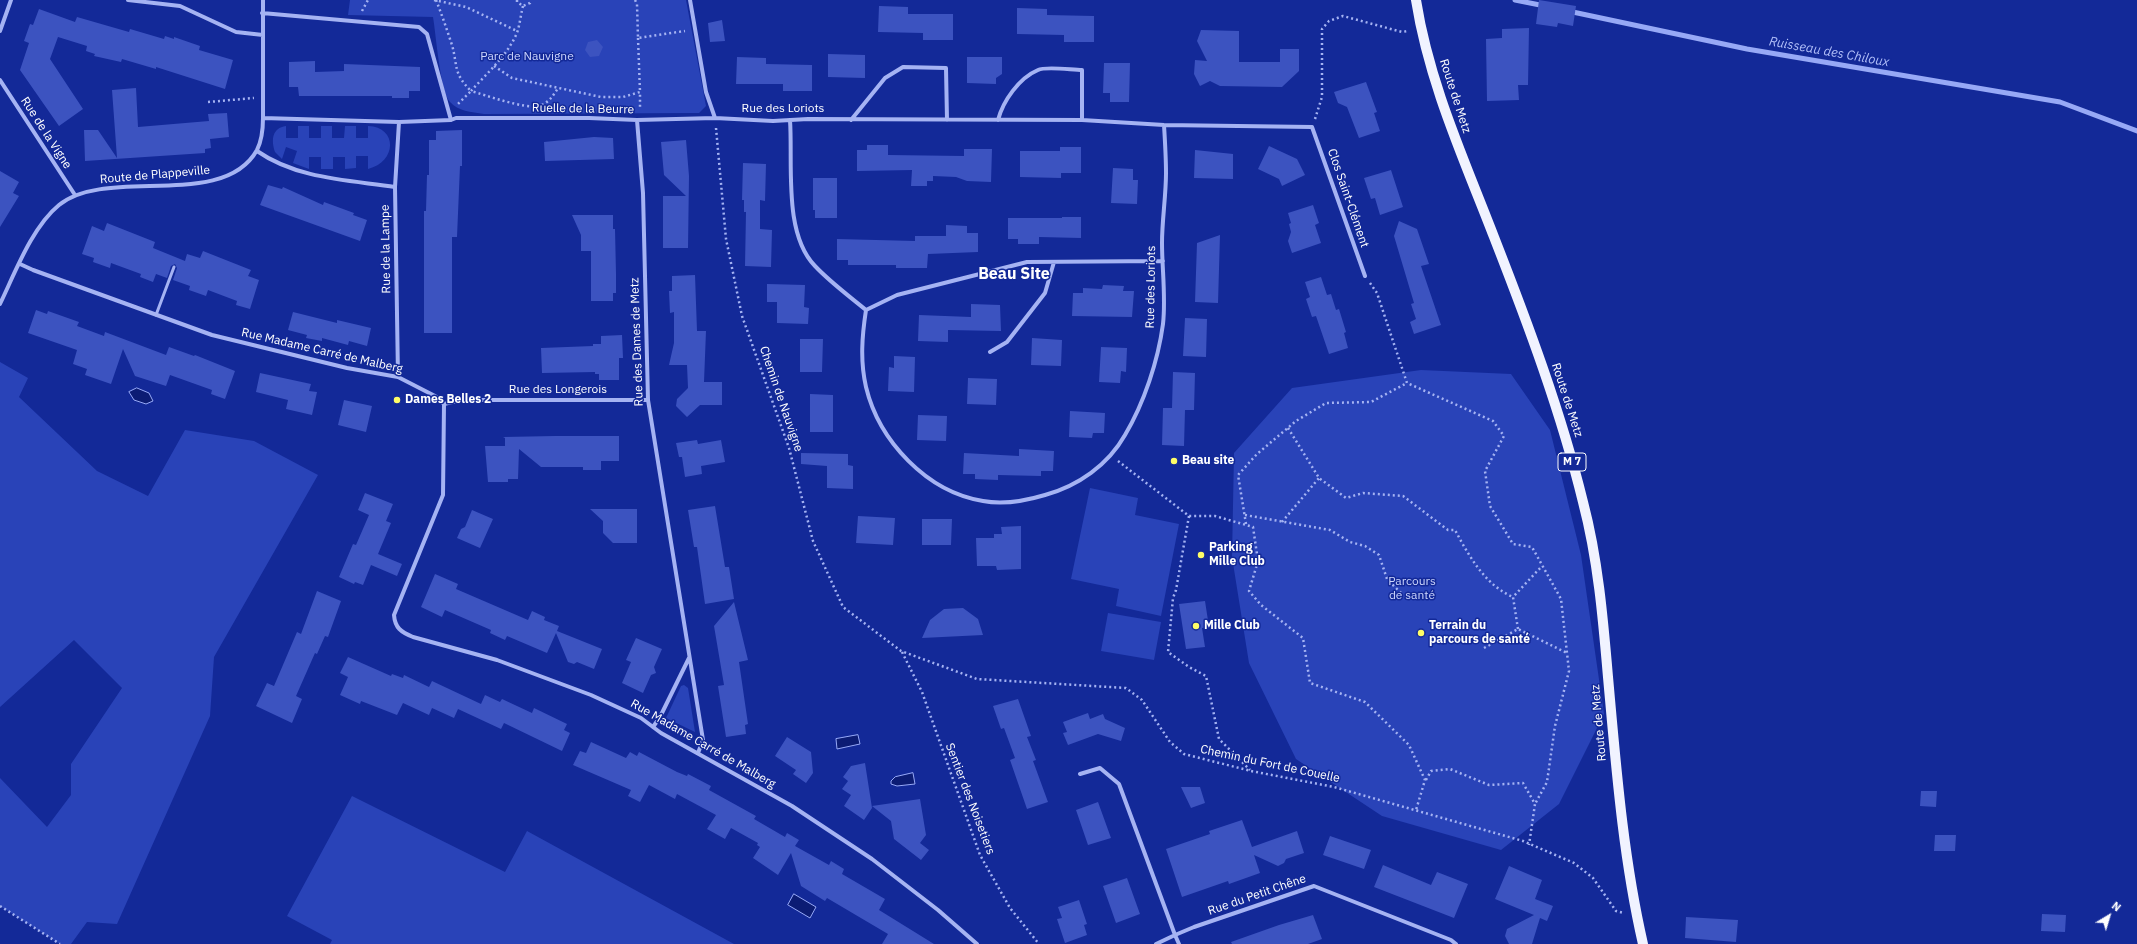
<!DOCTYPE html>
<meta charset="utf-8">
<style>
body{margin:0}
#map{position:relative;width:2137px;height:944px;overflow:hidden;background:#132998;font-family:"IBM Plex Sans",sans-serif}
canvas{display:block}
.north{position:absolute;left:2089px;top:896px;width:40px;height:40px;-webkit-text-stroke:3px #132998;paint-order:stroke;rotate:38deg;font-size:11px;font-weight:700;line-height:16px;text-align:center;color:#fff}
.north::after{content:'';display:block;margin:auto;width:14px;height:18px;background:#fff;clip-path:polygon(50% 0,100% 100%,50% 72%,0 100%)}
</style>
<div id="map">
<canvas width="2137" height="944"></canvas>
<div class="north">N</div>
</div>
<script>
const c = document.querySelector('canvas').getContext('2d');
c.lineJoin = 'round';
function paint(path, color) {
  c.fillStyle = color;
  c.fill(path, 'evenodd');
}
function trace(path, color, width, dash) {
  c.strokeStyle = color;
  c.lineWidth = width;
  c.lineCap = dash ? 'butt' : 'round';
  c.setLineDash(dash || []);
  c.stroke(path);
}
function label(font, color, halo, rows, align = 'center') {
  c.font = font + ' "IBM Plex Sans",sans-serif';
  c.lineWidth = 3;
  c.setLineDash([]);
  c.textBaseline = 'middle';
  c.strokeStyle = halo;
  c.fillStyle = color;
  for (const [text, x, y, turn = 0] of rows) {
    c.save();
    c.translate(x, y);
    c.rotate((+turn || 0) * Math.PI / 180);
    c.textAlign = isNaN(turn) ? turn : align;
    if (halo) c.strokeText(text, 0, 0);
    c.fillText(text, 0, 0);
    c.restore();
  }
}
paint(new Path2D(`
 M350,0H686L706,106L699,113H695L484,114C471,112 458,111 450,102C440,91 436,34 433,17L348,15Z
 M286,126V138H298V126H309V138H321V126H332V138H344L345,126H356V138H368V126C398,127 397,162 368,169V156H356V168L345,169V157H333V169H321V157H309V169L293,163L297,151L286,147L282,159L275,152C271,140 272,128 286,126Z
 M0,362L28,378L19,397L97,471L148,496L185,430L254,441L318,475L214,657L210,716L117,924L87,922L71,944H60L0,906V778L47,827L71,795V764L122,688L74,640L0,707Z
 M1421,370L1511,374L1550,430L1581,555L1604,714L1559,804L1501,850L1382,816L1296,759L1249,663L1232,557L1234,453L1292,388Z
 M1090,488L1138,498L1135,515L1179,524L1161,616L1116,606L1119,589L1071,579Z
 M1108,613L1161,622L1154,660L1101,651Z
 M684,685L688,688L695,732L666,718L681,686Z
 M352,796L505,872L527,831L734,944H330L332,940L287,916Z`), '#2943b8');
const water = new Path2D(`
 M137,388L149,393L153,401L146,404L134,400L129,392Z
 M858,735L860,744L837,749L836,739Z
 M913,773L915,784L897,786L891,784V781L895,777Z
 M794,894L816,907L810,918L788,905Z`);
paint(water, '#0c1c74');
trace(water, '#97a9f6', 1);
trace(new Path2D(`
 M1515,0L1545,6
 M1568,11L1747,49L2060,102L2137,131`), '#97a9f6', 5);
paint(new Path2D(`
 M1539,0L1576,6L1573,26L1558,23L1557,27L1536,24Z
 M879,6L908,7V14H953V40H923V33L878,32Z
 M1017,8L1047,9V15L1094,16V42H1064V35L1017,34Z
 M39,9L75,22L77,17L129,32L130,29L164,39L165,36L174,39V37L200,46L199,50L233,60L225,89L156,67V69L122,59L121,62L94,56L95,54L86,51L87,46L58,37L50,59L83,109L59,126L20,70L29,43L24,41L30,24L33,25Z
 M722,20L725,41L710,42L708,23Z
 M1529,28L1528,85H1518L1519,100L1487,101L1486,39L1502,38V29Z
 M1201,30L1239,31V62H1280V49H1299V71L1282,87L1220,86L1210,81L1200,86L1194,74L1195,60L1207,61L1197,41Z
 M597,40L603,47L599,56L590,57L585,50L588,42Z
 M828,54L865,55V78L828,77Z
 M737,57L766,58V64L812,65V91H783V84H736Z
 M967,57H1002V74L996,78V84L967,83Z
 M315,61V72L344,71V64L420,67V91H409V98H392V96H299L298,87H289V62Z
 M1104,63H1130L1129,102H1110V93H1103Z
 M1366,82L1377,112L1374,113L1380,131L1359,138L1347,107L1338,103L1334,92Z
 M136,88L138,127L209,121L208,114L227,113L229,137L210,139L211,148L205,149V153L85,161L84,130H98L117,158L112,90Z
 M462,130V166H460L457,237H452V333H424V211H426L427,175H429V140H436V131Z
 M594,137L613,138L614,159L545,161L544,142Z
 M686,140L689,176L688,248H663V196H686L664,175L661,142Z
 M867,145H888V155L964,156V149H992L991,182L967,181L956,177L933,176V181H927V186H911L912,170L857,171V150H867Z
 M1269,146L1297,159L1305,175L1282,186L1279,179L1258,169Z
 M1060,147H1081V173H1061V178L1020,177V151H1060Z
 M1195,150L1233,154V179L1194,178Z
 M743,163L766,164L765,201L760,200V229L772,230L771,267L745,266L746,212H744V200H742Z
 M1113,168L1133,169V180H1138L1137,204L1111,203Z
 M1391,170L1403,207L1380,215L1375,198L1371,199L1364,178Z
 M0,171L19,182L13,193L19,196L0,227Z
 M813,178H837V218H815V210H813Z
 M268,185L282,189L283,187L323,205L324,202L354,213L353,215L367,220L360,241L260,205Z
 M1313,205L1319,223L1315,225L1321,243L1292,253L1288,241L1291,232L1289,224L1291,223L1288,213Z
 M572,215H613V229H615L616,274V293H613V301H591V251H581V235Z
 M1062,217H1081V238L1039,237V244H1018V239H1008V218H1062Z
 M1399,221L1417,229L1429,264L1421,266L1441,325L1414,334L1410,322L1416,319L1411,304L1414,303L1394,236Z
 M107,223L155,242L153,248L185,261L187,254L200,258L203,251L251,270L248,276L259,280L250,309L236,305L237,301L208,290L206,296L189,290L190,286L173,280L177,268L175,264L171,266L167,278L156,274L153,282L140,277L141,274L111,263L110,268L93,262L94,258L82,254L92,226L104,231Z
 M946,225L967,226V233H978V252L928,254L927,268H896V265H848V260H837V239L915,241V236H946Z
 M1220,235L1218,303L1195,302L1197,243Z
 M695,275L697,331H706L704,382H722V405H700L687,417L676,406L677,399L688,388L687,365H669L674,343V312L670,313L669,291H672V276Z
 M1321,277L1327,295L1331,294L1336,310L1339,309L1346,332L1344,333L1348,348L1329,354L1316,316L1312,317L1306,299L1310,297L1305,282Z
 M767,284L805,285L804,307L809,308L808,324L777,323V302H767Z
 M1103,285L1124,286L1123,291H1134L1132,317L1072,316L1073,293H1083V288L1102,289Z
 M971,304L1000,305L1001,331L948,330V342L918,341L919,315L971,317Z
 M36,310L47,314L48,311L79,322L77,326L104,336L105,332L166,355L169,347L194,356L195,355L235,371L225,399L211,394L212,390L170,375L166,386L135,376L123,349L111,384L85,375L87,369L73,364L77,350L28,333Z
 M293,312L337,323V320L371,328L367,346L349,341L348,345L322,338V341L306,338L307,335L288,330Z
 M1185,318L1207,319L1206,357L1183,356Z
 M622,335L623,358H619V380H599V374H595V372L542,373L541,348L593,346V344H601V336Z
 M1032,338L1062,340L1061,366L1031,365Z
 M800,339H823L822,372H800Z
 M1101,347L1127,348L1126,372L1121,371L1120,383L1099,382Z
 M894,356L915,357L914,392L888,391L889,367L894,368Z
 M1173,372L1195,373L1194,410H1185L1184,446L1162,445L1163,408H1172Z
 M260,373L311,384L309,391L317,392L312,415L286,409L288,400L256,392Z
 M968,378L997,379L996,405L967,404Z
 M810,394L833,395V432H810Z
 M344,400L372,406L366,432L338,425Z
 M1070,411L1105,413L1104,433H1093L1092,438L1069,437Z
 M918,415L947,416L946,441L917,440Z
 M555,436H619V461H601V470H583V467H541L519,449L518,479H508V482H488L485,446H505V438L503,437Z
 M697,440L698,444L721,440L725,462L701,466L702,474L685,477L682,457H679L676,443Z
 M1019,449L1054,451L1053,471H1041V476L998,475V480L975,479V474H963L964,453L1019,456Z
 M801,453L848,454V465L853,466V489L827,488V466L801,464Z
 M365,493L393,504L386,521L391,523L378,554L402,564L397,576L371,565L363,585L355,582L354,584L339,577L353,544L356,545L369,515L358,510Z
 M715,506L725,567H729L734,599L705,604L697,547H694L688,510Z
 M590,509H637V543H613L603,533V521Z
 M472,510L493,519L480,548L457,538L461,529L465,527Z
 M858,516L895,518L893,545L856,543Z
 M922,519H952L951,545H922Z
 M1021,526V569L997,570L996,566H977L976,538H994V534H1002L1001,527Z
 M435,574L458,584L456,589L528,620L532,611L545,617L544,620L559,626L557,631L602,649L594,669L577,662L574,664L568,662L556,633L547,653L507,636L505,640L490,633L491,630L445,610L442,617L421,607Z
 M317,591L341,601L328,637L325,636L317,654L315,653L296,696L302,699L292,723L256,706L267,683L274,686L297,632L301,634Z
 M1205,601L1209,627L1202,628L1205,647L1186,649L1179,604Z
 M734,602L748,660L739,662L748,724L745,725L746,734L726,737L718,686L724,685L714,626Z
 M963,608L978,619L983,635L922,638L930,620L944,609Z
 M636,638L662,649L654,667L656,673L651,675L643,693L622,683L631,662L626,660Z
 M348,657L391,676L392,674L403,678L404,675L429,687L432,681L481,704L485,695L500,702L502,699L532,713L534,708L567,724L564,730L570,733L562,751L504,723L501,729L458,709L454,718L432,708L429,715L403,703L397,715L361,701L360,704L340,695L348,677L340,673Z
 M1018,699L1031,736L1027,737L1036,760L1033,761L1048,802L1027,809L1010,760L1015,758L1004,728L1001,729L993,706Z
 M1088,713L1090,719L1103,714L1105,719L1125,728L1121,741L1098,734L1068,745L1063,733L1067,732L1063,722Z
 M787,737L811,752L813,773L806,783L793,774L796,770L775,756Z
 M591,742L626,758L630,752L637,756L639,752L677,772L687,776L688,774L711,786L709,790L756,816L754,819L785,837L787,833L799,840L795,846L829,865L831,861L844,869L842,874L885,899L879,910L934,944H882L888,934L827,898L825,901L801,886L791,853L778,875L753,858L760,847L757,845L758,843L731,828L725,839L707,829L716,815L677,794L675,799L649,785L640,802L628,796L631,790L573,765L580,751L586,753Z
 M865,763L872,808L864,820L844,806L851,795L842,789L848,781L843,777L851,766Z
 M1181,787H1200L1205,803L1191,808Z
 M1921,791H1937L1936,807L1920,806Z
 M920,799L926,835L920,843L929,850L921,860L894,839L891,821L872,806Z
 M1098,802L1111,838L1088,845L1076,810Z
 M1242,820L1252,847L1297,831L1304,853L1286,859L1284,863L1278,866L1254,855L1260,873L1229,884L1228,881L1182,897L1166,849L1210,834L1209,831Z
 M1935,835H1956L1955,851H1934Z
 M1330,836L1371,850L1364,869L1323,855Z
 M1383,865L1431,885L1437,872L1468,884L1454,918L1374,887Z
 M1509,866L1542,880L1535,899L1553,906L1547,921L1540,918L1532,944H1509L1505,936L1507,929L1534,915L1495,899Z
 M1127,878L1140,914L1116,923L1103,886Z
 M1079,900L1087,924L1084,925L1087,935L1065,943L1057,919L1062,918L1058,907Z
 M2042,914L2066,915L2065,932L2041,931Z
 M1313,915L1322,939L1308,944H1232L1231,942L1279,925Z
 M1686,917L1738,920L1736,942L1685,938Z`), '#3c53c0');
trace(new Path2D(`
 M434,0L466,7L517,31
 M436,0C442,15 447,30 452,45C458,67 453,73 471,91L458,104
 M517,0V2L523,6L530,3L531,0
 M635,0L637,4L638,38L685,31
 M523,6C521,14 520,22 518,30C510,53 487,73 471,91C485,95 524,109 538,106C548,104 553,96 558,88
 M362,11L368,0
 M638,38L640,92
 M494,66L512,78L601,97H623L640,92V109
 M208,102L254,98
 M1315,119L1322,97V29L1329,21L1343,16L1402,32L1408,31
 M716,128L726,239L742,316L789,448L813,541L843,607L901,651L977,679L1126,688L1142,700L1170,742L1184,754L1251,771L1334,787L1523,841L1574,863L1593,878L1616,911L1624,913
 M1370,283L1377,293L1407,383L1493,421L1504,436L1485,471L1490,506L1513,544L1532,547L1561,599L1569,671L1555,726L1547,782L1535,804
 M1288,428L1319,478L1346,498L1363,493L1403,496L1448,530H1455C1469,556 1485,585 1513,597
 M1118,461L1189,516H1215L1253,527L1258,561L1249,591L1261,605L1303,638L1310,683L1365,702L1409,745L1425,780L1416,810
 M1245,515L1330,530L1350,542L1365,546L1379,555L1387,579L1401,593
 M1189,516L1176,590L1173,598L1168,652L1189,667L1206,676L1219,739L1250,770
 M1282,522L1319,478
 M1246,524L1238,475L1257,454L1296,421L1326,403L1371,402L1407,383
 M1518,629L1513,597L1542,566
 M1484,648L1518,629L1567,653
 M902,652L922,692L980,855L1010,908L1039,944
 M1426,780L1431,771L1450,769L1489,785L1523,783L1535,804L1529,845
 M0,906L60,944`), '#a5b3f3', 2.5, [2, 3]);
trace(new Path2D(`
 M156,315L174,267`), '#a5b3f3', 3);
trace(new Path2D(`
 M128,0L180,6L236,32L263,35
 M690,0L706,92L715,118
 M262,13L419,27L427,34L451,120
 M0,31L11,0
 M0,80L75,195
 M263,118L399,122L451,120L456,118H589L637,120L715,118L773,121L808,119L1082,120L1164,125L1312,127L1365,276
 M637,120L643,193L648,400L703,740L698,753
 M790,120C793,164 783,233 815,266C830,282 849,296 866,310L897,295L1027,262L1163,261
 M851,120L885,78L903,67L946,68L947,120
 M998,120C1003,101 1019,78 1038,70C1046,66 1072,70 1082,70V120
 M257,151C297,179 349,180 395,187
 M20,264L33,270L212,335L347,368L398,377L435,396L444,404L443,495L394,615C395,628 401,632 413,637L497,660L591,695L641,718L661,733L792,806L872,859L938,910L977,944
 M0,304C15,273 32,227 59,205C107,166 223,211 257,150C262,140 263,129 263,118V0
 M866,310C862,336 860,361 866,387C879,441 927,492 983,501C1004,505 1025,501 1045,495C1078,486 1108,465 1125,435C1144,403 1158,361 1163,324C1166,298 1162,269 1162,243C1162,220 1166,196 1166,173C1166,157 1165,141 1164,125
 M990,352L1007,342L1045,293L1054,262
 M398,377L395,187L399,122
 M444,404L461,400H648
 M653,727L660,717L689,658
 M1080,774L1100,768L1119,784L1175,935L1194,927L1314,886L1451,940L1456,944
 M1156,944L1175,935L1179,944`), '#a5b3f3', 4);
trace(new Path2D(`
 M1416,0C1429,83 1464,159 1494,237C1528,324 1561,412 1583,502C1598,559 1603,618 1608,677C1616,766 1623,857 1643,944`), '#f1f3ff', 10);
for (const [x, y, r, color] of [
 [397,400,4,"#fffd67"],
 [1174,461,4,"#fffd67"],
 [1201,555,4,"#fffd67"],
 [1196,626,4,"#fffd67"],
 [1421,633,4,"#fffd67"]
]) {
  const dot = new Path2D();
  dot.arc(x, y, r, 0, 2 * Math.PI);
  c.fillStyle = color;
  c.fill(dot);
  trace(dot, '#132998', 1.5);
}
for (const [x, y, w] of [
 [1572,462,28]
]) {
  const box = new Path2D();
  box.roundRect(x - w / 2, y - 9, w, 18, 3);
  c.fillStyle = '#132998';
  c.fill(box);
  trace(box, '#fff', 1);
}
label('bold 11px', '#fff', null, [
 ["M 7",1572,462]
]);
label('12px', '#cdd6fd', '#132998', [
 ["Parc de Nauvigne",527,57],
 ["Parcours",1412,582],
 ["de santé",1412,596]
]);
label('12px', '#fff', '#132998', [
 ["Route de Metz",1455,96,72],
 ["Ruelle de la Beurre",583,109,1],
 ["Rue des Loriots",783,109],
 ["Rue de la Vigne",46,133,57],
 ["Route de Plappeville",155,175,-5],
 ["Clos Saint-Clément",1348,198,71],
 ["Rue de la Lampe",386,249,-91],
 ["Rue des Loriots",1151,287,-89],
 ["Rue des Dames de Metz",637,342,-92],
 ["Rue Madame Carré de Malberg",322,351,13],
 ["Rue des Longerois",558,390],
 ["Chemin de Nauvigne",781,399,71],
 ["Route de Metz",1567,400,72],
 ["Route de Metz",1599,723,-95],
 ["Rue Madame Carré de Malberg",703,744,30],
 ["Chemin du Fort de Couelle",1270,764,12],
 ["Sentier des Noisetiers",970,799,69],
 ["Rue du Petit Chêne",1257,895,-19]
]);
label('bold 12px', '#fff', '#132998', [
 ["Dames Belles 2",405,400],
 ["Beau site",1182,461],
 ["Parking",1209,548],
 ["Mille Club",1209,562],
 ["Mille Club",1204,626],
 ["Terrain du",1429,626],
 ["parcours de santé",1429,640]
], 'left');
label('italic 13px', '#b2bff9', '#132998', [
 ["Ruisseau des Chiloux",1829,52,10]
]);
label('bold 16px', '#fff', '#132998', [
 ["Beau Site",1014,274]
]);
</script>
